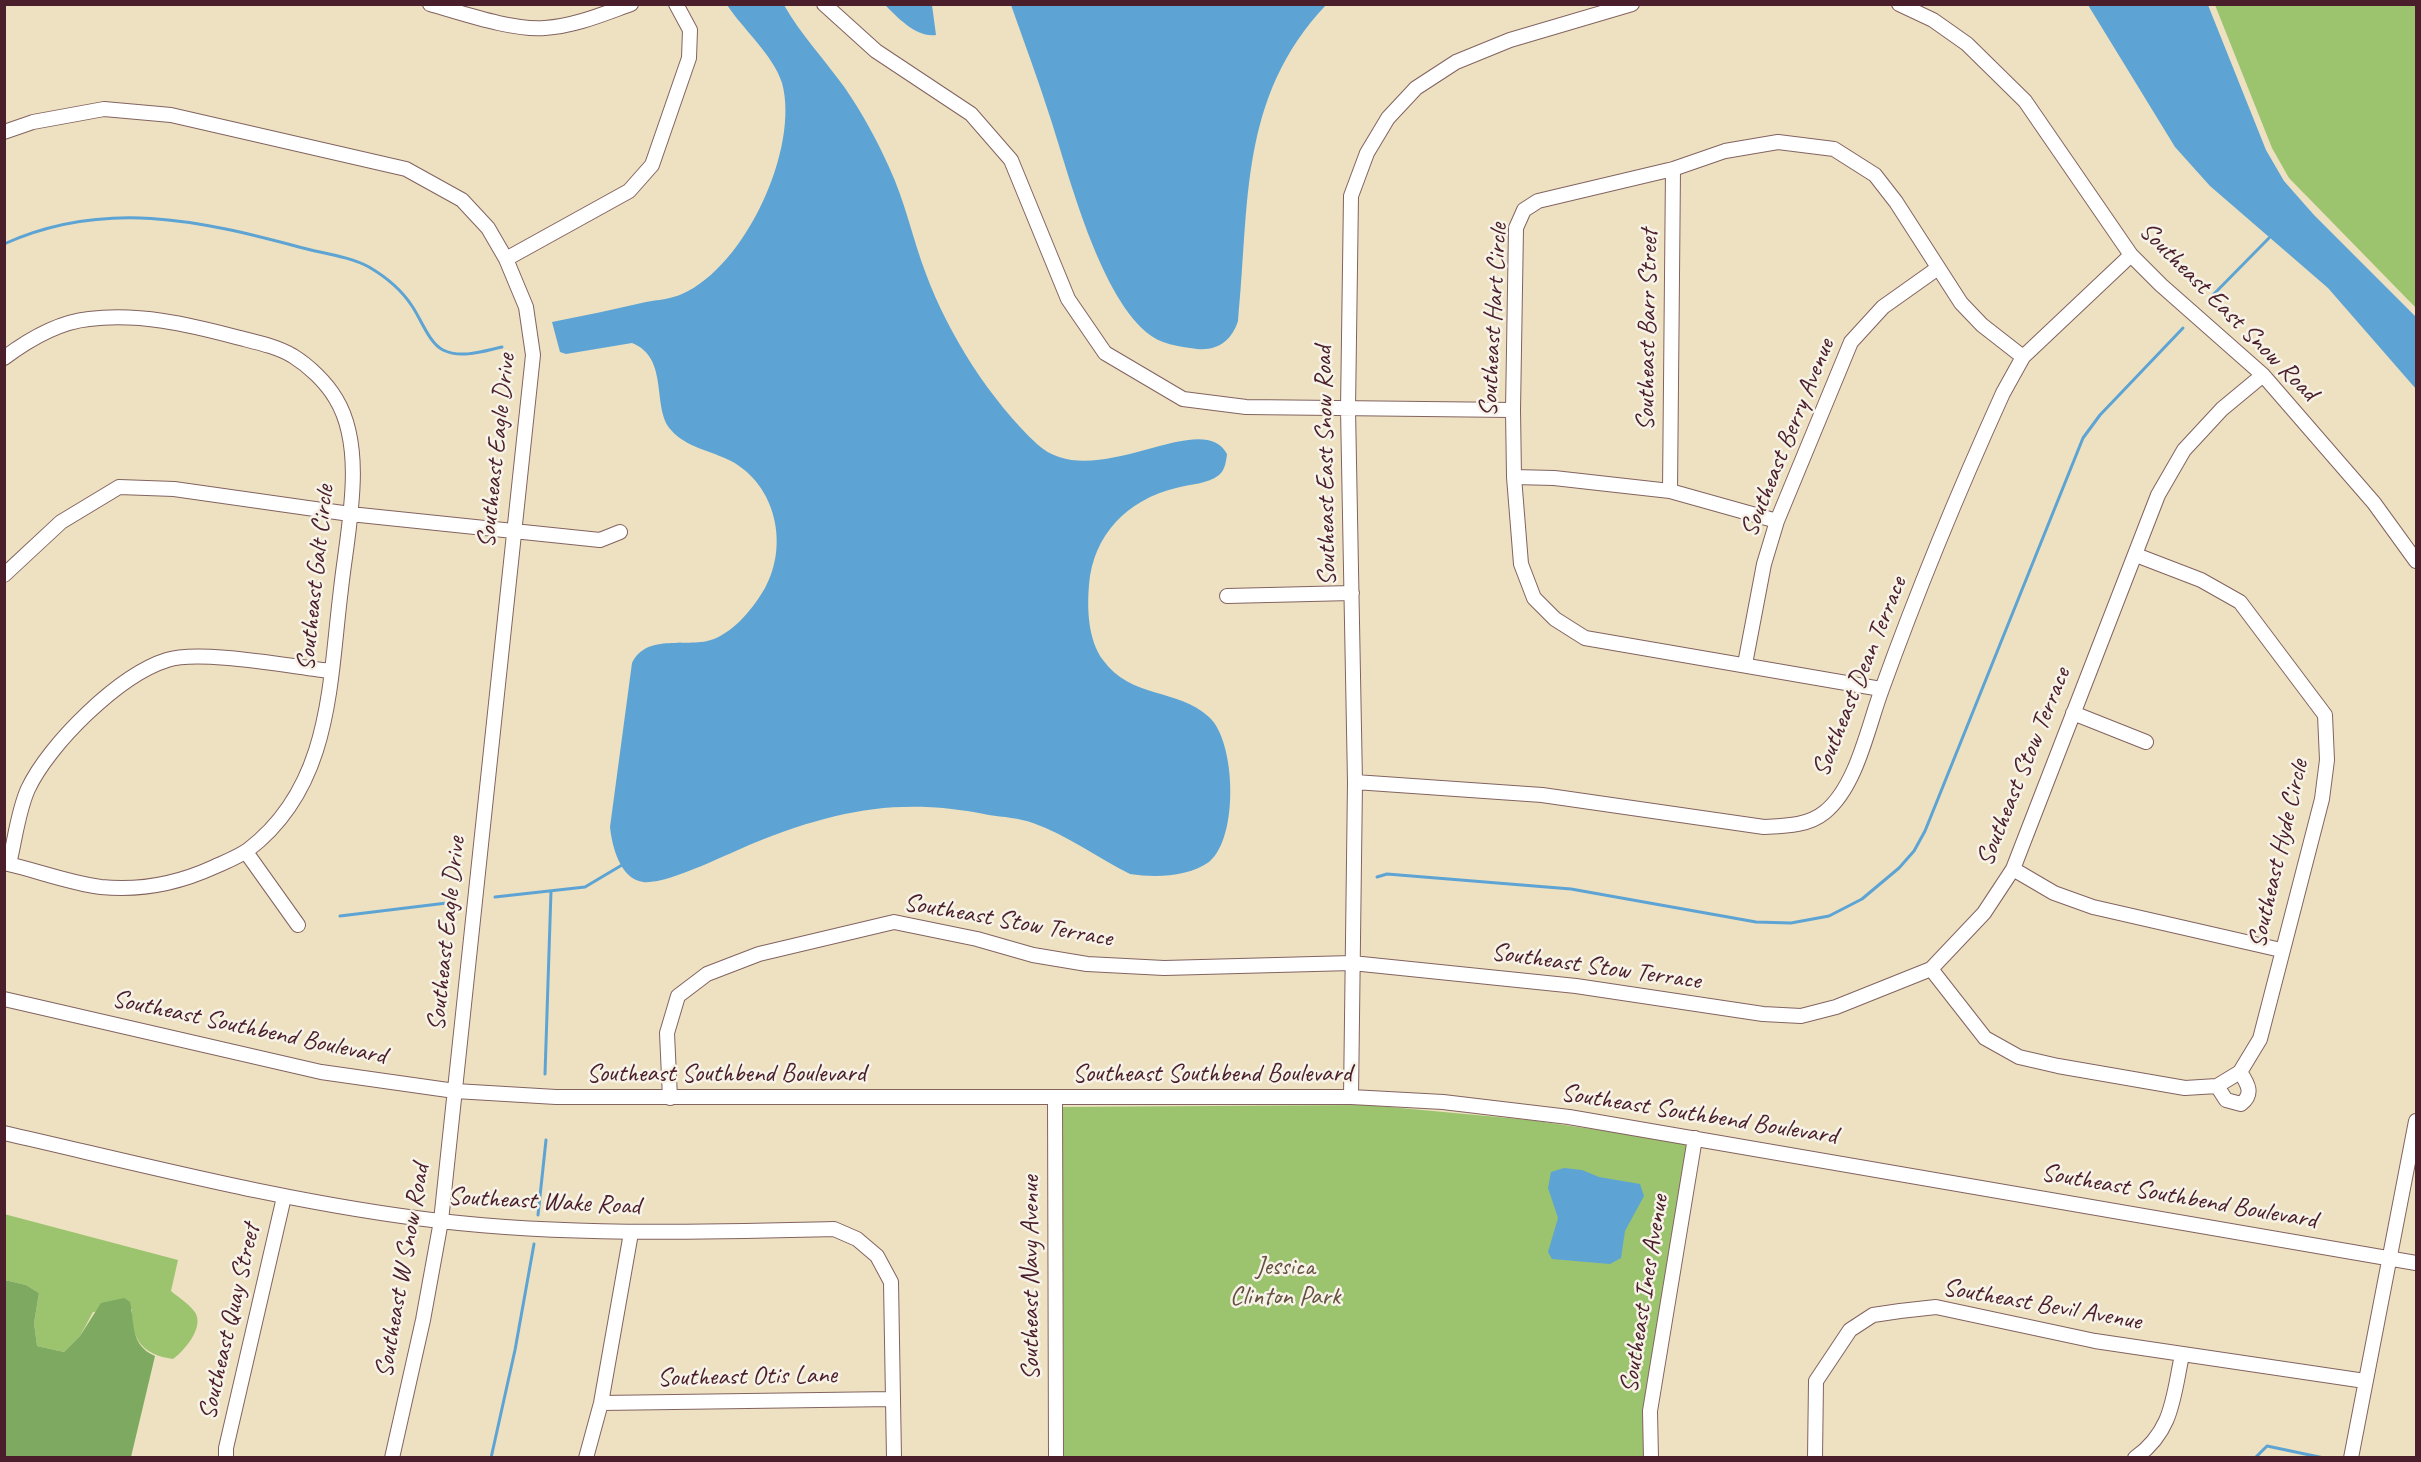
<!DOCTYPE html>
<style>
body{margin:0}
#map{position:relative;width:2421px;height:1462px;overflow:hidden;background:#ede1c1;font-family:Caveat,sans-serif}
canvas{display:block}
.frame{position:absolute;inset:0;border:6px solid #4a1f2b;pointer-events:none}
</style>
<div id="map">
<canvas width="2421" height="1462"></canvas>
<div class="frame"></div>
</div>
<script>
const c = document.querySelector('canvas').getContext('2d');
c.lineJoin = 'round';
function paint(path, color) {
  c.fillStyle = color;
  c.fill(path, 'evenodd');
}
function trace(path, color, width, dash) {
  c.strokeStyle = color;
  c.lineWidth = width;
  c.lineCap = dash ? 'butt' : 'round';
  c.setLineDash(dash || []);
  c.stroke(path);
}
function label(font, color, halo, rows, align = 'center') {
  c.font = font + ' Caveat,sans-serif';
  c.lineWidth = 5;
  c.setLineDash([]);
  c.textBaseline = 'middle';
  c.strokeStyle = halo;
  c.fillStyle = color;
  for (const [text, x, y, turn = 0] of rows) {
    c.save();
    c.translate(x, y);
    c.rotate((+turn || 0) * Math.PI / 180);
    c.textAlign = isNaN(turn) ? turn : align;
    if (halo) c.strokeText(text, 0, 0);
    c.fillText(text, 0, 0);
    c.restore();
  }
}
paint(new Path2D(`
 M2215,5H2416V308L2289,178L2272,148Z
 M1368,1105L1530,1120L1688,1143L1647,1389L1645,1457H1064L1062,1107Z
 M4,1214L178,1260L171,1291C178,1297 192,1306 196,1314C203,1329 184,1351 173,1359C143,1355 131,1340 132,1309L93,1312L80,1336L64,1352L37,1346L34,1323L39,1293L26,1285L5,1280Z`), '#9cc36e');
paint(new Path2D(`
 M5,1280L26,1285L39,1293L34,1323L37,1346L64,1352L80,1336L101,1303L124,1298L130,1302C135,1324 130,1345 155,1356L131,1457H5Z`), '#7da961');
paint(new Path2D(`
 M727,5H784C801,35 825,60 845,88C862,113 877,140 889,167C905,201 913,240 926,274C948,334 991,401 1037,444C1093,496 1201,406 1227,454C1226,462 1225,470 1219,475C1208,484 1190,484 1176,488C1127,500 1093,535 1089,585C1087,609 1088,640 1103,660C1131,699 1177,688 1209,717C1236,741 1239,838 1209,862C1188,877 1155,878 1130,874C1098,858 1067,835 1033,823C1019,818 1003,817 989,815C900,797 837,810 754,843C729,853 667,885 643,882C620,879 612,846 610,827L632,663C647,632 688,649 714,639C736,630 754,607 765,588C789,545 776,485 731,461C712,451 685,447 671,430C651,408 670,358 632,343L566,354L560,352L552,322C583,316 615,309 646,302C657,300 671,299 682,294C745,267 800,148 782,83C774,56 742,28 727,5Z
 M885,5H932L936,35C917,38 898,18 885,5Z
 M1011,5H1326C1238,98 1250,204 1238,321C1232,340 1218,351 1197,349C1178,346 1161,345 1146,332C1098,290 1070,178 1050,117C1038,79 1024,42 1011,5Z
 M2088,5H2208L2266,150L2284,181L2314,215L2416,317V389L2328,288L2210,186L2175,147Z
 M1564,1168L1582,1170L1599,1177L1640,1184L1644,1196L1625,1231L1621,1258L1610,1264L1552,1259L1548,1252L1558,1218L1548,1188L1551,1172Z`), '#5da4d4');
trace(new Path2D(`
 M4,244C104,199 198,220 299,247C320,253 349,256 369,267C386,277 401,289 412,306C421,319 429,343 443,350C461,359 484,351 502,347
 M2208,300L2269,238
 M1377,877L1387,874L1571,889L1756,922L1791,923L1829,916L1862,899L1899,868L1914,851L1925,831L2083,438L2100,415L2183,328
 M495,897L585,887L622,865
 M340,916L455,902
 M545,1074L551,891
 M538,1215L546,1140
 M491,1458L515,1350L534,1244
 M2255,1458L2267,1446L2324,1458`), '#5da4d4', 3);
const minor = new Path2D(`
 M430,4C462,13 514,31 545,28C575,26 603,14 631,4
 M824,4L876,51L971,114L1011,160L1068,299L1105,353L1183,399L1246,407L1513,410
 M1899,4L1933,20L1967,44L2025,101L2131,255L2161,285L2263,375L2374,503L2416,561
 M4,132L33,122L104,109L171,115L406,169L462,200L488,228L506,259L526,307L533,355L441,1221L423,1320L392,1458
 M506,259L629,191L652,165L689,58L690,30L676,4
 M4,358C28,340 59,322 89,319C139,313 187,324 236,337C255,342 276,346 293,356C309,366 326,382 336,399C367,450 347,532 341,589C329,684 332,786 248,850C238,857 225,862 214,867C179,883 140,891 101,887C69,883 36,870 4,863
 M1514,477L1554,478L1670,491L1777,521
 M1670,491L1673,169
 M4,575L61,522L119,487L174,489L350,514L600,540L620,532
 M1227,596L1352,593
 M1745,664L1764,564L1777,521L1851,342L1883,307L1938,268
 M1881,689L1585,638L1555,619L1534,598L1521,564L1514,477L1513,410L1516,228L1524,210L1538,201L1673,169L1725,151L1778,142L1834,149L1875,175L1896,202L1961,303L1982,325L2023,357
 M2073,713L2146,742
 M1355,782L1542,795L1764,827C1785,826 1808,826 1825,812C1857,786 1868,726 1882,689C1918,589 1959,490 2003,393L2023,357L2131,255
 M246,852L298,925
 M9,864C15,840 18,811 28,789C49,744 119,675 167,660C200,649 293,667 331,671
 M2013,869L2054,893L2093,907L2281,950
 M1931,969L1985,1038L2019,1057L2058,1066L2185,1088L2217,1086L2240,1072L2260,1039L2322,799L2327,760L2325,715L2240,602L2201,580L2136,555
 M4,999L321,1072L455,1091L556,1097H1351L1443,1102L1569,1117L2416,1263
 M2217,1086L2226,1100L2241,1104C2254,1094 2248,1084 2240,1072
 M1055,1097L1056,1458
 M1351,1097L1355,782L1348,409L1351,196L1367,153L1388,118L1416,88L1456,62L1510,40L1632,4
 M670,1098L667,1033L678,996L707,974L759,954L894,922L977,939L1033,955L1087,964L1164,968L1352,963L1576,986L1763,1014L1801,1016L1836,1007L1931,969L1984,913L2013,869L2158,495L2184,450L2222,409L2263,375
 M4,1133C149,1166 293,1204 440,1221C571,1236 703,1232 834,1229L857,1239L877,1256L891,1282L894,1458
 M601,1403L893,1399
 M226,1458V1448L284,1197
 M586,1458L601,1403L631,1233
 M1651,1458L1650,1411L1695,1138
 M1815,1458L1816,1381L1850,1330L1873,1315L1900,1311L1936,1307L2095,1341L2365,1381
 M2135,1458C2173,1431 2173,1397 2182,1355
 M2351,1458L2416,1121`);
trace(minor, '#836360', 16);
trace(minor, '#fff', 14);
label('26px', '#4a1f2b', '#f7f3e8', [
 ["Southeast East Snow Road",2228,312,45],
 ["Southeast Hart Circle",1494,320,-87],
 ["Southeast Barr Street",1648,330,-89],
 ["Southeast Berry Avenue",1788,438,-68],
 ["Southeast Eagle Drive",497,451,-84],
 ["Southeast East Snow Road",1326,466,-91],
 ["Southeast Galt Circle",316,578,-84],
 ["Southeast Dean Terrace",1860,677,-68],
 ["Southeast Stow Terrace",2024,767,-68],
 ["Southeast Hyde Circle",2279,854,-77],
 ["Southeast Stow Terrace",1008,921,10],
 ["Southeast Eagle Drive",447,934,-84],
 ["Southeast Stow Terrace",1596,967,8],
 ["Southeast Southbend Boulevard",249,1028,12],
 ["Southeast Southbend Boulevard",726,1074],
 ["Southeast Southbend Boulevard",1212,1074],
 ["Southeast Southbend Boulevard",1699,1115,9],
 ["Southeast Southbend Boulevard",2179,1197,10],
 ["Southeast Wake Road",544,1202,3],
 ["Southeast W Snow Road",403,1271,-80],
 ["Southeast Navy Avenue",1031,1278,-90],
 ["Southeast Ines Avenue",1645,1294,-81],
 ["Southeast Bevil Avenue",2042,1305,10],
 ["Southeast Quay Street",230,1322,-77],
 ["Southeast Otis Lane",747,1377,-1]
]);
label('26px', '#63503f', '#f7f3e8', [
 ["Jessica",1285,1267],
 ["Clinton Park",1285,1297]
]);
</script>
